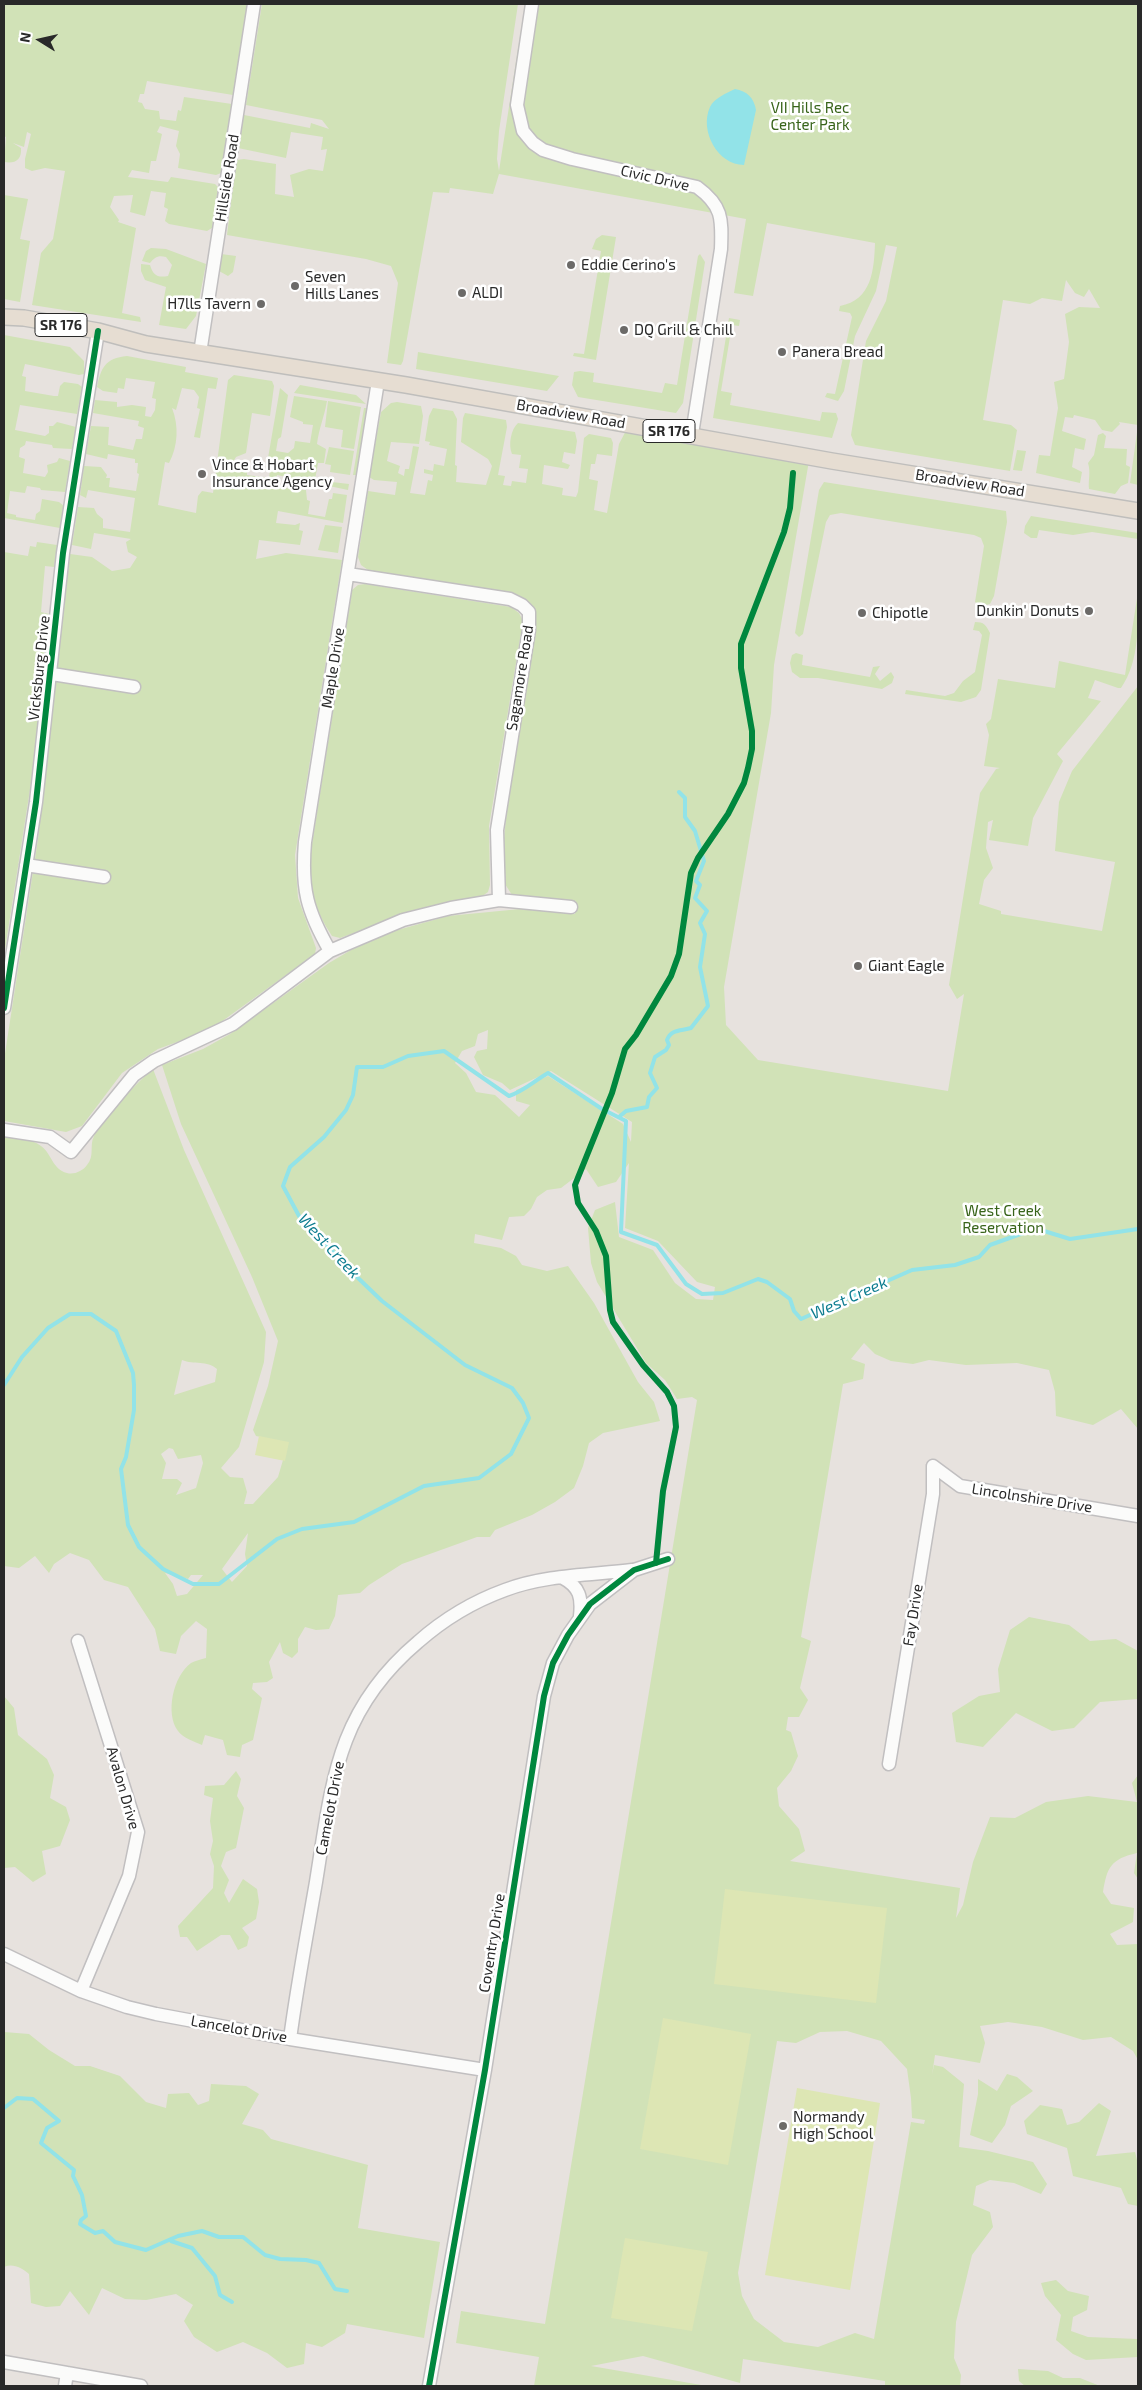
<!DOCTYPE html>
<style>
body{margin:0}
#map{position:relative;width:1142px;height:2390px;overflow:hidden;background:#e7e2de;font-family:"Exo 2",sans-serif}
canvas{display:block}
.frame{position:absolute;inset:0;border:5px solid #292929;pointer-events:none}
.north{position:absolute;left:15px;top:15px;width:50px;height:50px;-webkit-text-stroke:4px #fff;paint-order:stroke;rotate:280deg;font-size:14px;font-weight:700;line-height:20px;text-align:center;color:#292929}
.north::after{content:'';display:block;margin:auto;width:18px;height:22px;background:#292929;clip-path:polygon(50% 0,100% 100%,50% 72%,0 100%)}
</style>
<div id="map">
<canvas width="1142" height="2390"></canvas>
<div class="frame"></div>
<div class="north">N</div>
</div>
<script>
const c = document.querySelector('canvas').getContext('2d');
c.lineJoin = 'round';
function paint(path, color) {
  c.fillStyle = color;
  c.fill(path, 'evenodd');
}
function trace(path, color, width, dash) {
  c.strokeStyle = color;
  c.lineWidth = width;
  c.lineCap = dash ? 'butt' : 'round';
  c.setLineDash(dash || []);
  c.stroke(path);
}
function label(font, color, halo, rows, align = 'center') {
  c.font = font + ' "Exo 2",sans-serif';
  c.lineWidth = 5;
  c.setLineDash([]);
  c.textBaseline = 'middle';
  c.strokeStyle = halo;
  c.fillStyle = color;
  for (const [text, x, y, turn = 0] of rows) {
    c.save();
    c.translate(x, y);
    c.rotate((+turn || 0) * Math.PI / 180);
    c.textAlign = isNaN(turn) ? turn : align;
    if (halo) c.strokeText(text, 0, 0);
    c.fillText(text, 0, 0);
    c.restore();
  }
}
paint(new Path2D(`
 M4,4H247L233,95L147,81L144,94H140L138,102L142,103L145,109L159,111L160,119L176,121L178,110L181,111L184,97L232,104L221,173L216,175L178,168L180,154L176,146L179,131L160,126L157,132L162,134L156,161H151L149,173L132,170L128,177L168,182L171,177L215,184L218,187L212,228L207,231L169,224L165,221L168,209L164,207L166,193L151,191L145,216L130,212L133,195L114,196L110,207L119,220L118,222L136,228L122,313L140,317L141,322L32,305L41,253L53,239L65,171L45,168L32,171L25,168V159L31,134L27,132L24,147L13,143L21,148C22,160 15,164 4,162L6,137L4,136Z
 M262,4H518L499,131L497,159L499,171L525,4H1138V485L1130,483L1138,425L1119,422L1120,424L1112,432L1102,430L1095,420L1074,415L1073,418L1065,417L1062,431L1086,439L1084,450L1075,448L1072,467L1082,472L1080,483L1036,473L1039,455L1050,456L1058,408L1054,382L1064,379L1069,342L1065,314L1079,307L1100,308L1089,289L1084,297L1075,293L1066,280L1062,301L1042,298L1030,304L1003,300L983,420L1011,425L1017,430L1010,471L855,445L851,435L866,341L886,301L897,247L886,245L876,291L855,336L844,391L838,401L825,397L827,393L835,394L852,317L850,313L839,311L840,306C872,300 874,270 875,243L767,223L753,296L734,293L746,219L499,174L493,194L450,188L449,193L433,192L403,361L401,365L387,363L398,283L391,266L366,259L227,235L236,160L244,159L276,164L275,194L294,197L290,175L309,169L323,171L327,149L321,150L323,137L291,132L286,158L238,148L244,115L310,128L311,123L329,129L322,120L246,105Z
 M4,195L28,199L20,239L30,241L20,302L4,299Z
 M602,235L616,237L596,360L573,356L574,353L584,354L601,251L592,249L596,239Z
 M151,248L166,249L206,264L196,316L186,329L159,325L166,287L145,280L141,271V264L150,265C153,275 157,278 168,276L172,265L166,257C158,255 155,257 150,263L142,261L146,251Z
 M221,254L236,256L233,272L228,276L219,271Z
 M700,254L705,262L683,403L676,413L578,397L572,385L574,372L580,371L594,373L593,382L662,393L665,383L677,385L698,256Z
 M729,318L740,320L739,326L732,325L721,391L732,393L730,405L820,421L822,412L836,413L838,419L832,438L713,418Z
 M4,335L70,347L84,361V374L79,375L25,364L22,376L26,377L25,391L54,396H58L60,386L64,382L78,384L82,387L77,414L20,405L15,430L45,436L49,433V426H53L57,422L76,427L72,449L53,448L52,445L26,441L25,445L20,448L19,457L25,459L23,473L45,477L48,472L47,465L57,462L59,458L70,461L65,492L41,490L40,488L27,486L25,493L10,491L7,513L16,515V517L35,520L36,514L40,511L42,499L59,502L64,506L60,528L4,518Z
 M418,352L559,376L547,391L416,369Z
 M127,356L186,367L185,372L218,378L216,389L208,388L200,438L194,437L200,409L197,408L199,397L194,390L182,388L176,410L172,408C179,426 178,446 169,463L165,462L158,505L196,513L198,496L202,491L213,493L228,380L234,375L272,381L274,386L270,416L252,413L246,453L236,457L233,462L235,466L247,467V475L269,478L271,462L268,458L280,388L288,395L281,437L278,439L276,451L288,453L294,448L295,441L310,443L313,425L303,424V422L290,417L294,396L327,401C324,418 319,428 317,444L326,449L324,463H318L315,480L349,484L348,490L277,475L275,487L306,490L307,500L310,501L308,514L325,517L329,499H332L333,493L347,495L343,523L278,511L276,523L295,525L300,523L299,530L303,531L300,545L259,540L256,559L286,553L342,560L295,855L298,898L316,948L315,954L304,962L210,1030L158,1049L122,1073L82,1126L66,1132L4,1121V1060L38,839L70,554L92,557L112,571L130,568L137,557L128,552L126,542L131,539L94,533L91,549L72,545L78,507L94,508L97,514L103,519V528L130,532L135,498L88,490L86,498L80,495L84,466L101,467L107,475L106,478H110L109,487L136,491L139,474L137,473L138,463H135V459L108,454L107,459L86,454L91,426L109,427L108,445L133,450L136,439H142L144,428L138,426L139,421L93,413L95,400L117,402V407L132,405L146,407L145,416L151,417L155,410L156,399L152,398L155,382L126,378L124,389L118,388L117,393L103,391L97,387C101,368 105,358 127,356Z
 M300,385L356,395L366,404L294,393Z
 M328,401L361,407L354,449L341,447L343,430L325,427Z
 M397,402L421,406L423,416L419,444L391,442L387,461L400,466L398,473L404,476L405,469H409L413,446L419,447L410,493L425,495L428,480L432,481L433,475L424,473V469L433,471L434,464L444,466L447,449L429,445L430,442L425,441L429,416L433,408L453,411L457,419L455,465L457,466L456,482L486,485L492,466L488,459L461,442L463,418L465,413L506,420L507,427L498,475L505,476L503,485L511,486L512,481L526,483L528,469L519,468L521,455L512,454C508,445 511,429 518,423L575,432L577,441L575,454L564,452L562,462L570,465L568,469L544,465L542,484L563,488L562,495L576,497L578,492L584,438L589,434L611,438L613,443L612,456L597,454L595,464H591L589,479L598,481L594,510L607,513L619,444L630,423L810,455L774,665L771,713L724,987L726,1025L758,1060L948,1091L964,994L957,999L949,985L980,793L996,769L1000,768L984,766L989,735L986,724L991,719L998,679L1055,688L1059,661L1125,675L1138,592C1138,623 1140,661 1121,688H1118L1095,680L1088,698L1101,701L1057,754L1063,761L1033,818L1028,846L989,840L993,820L988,822L986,848L993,868L984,880L979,904L1001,911V914L1102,931L1115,862L1055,851L1059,802L1072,771L1138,686V1429L1121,1409L1093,1425L1056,1416L1055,1392L1049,1370L1017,1363L966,1365L929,1360L913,1364L891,1361L875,1354L864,1343L851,1359L865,1364L863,1379L843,1384L801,1637L811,1641L800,1688L808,1700L799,1717H788L786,1730L791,1732L798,1756L791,1771L777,1788L779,1806L799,1829L805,1851L790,1861L960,1888L956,1918L963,1905L973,1862L990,1817L1015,1818L1046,1802L1088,1796L1137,1802L1132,1783L1138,1775V1879L1134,1873L1137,1853C1111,1859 1107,1867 1103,1892L1111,1904L1134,1908L1133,1922L1110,1934L1117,1945L1138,1944V2060L1133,2051L1111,2037L1083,2040L1042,2027L1008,2022L980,2026L985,2043L980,2063L935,2055L932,2075L934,2065L943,2067L964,2084L959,2147L988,2151L1033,2162L1047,2184L1041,2194L1014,2183L990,2180L976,2186L973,2205L990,2212L993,2227L972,2255L956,2322L954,2358L961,2375L960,2386H885V2381L743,2359L740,2383L643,2356L591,2366L707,2386H534L539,2357L456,2343L461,2311L545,2324L697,1400L692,1397L677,1399L665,1380L646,1363L597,1282L591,1263L588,1228L595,1210L615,1202L619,1237L653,1250L675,1283L696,1299L713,1300L715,1287L697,1282L658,1241L625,1228L629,1163L616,1182L598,1187L586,1169L561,1188L547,1190L537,1197L531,1209L524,1216L509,1217L502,1240L475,1234L474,1243L501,1248L516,1256L522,1265L547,1271L568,1266L594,1303L638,1382L654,1402L660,1421L603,1433L589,1443L583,1466L574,1488L555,1502L532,1515L495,1530L490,1537H477L402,1564L369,1585L360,1593L338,1595L335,1616L329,1629L316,1630L305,1627L298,1639V1652L292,1658L283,1653L280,1642L269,1662L273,1678L267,1682L253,1683L252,1689L262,1698L253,1740L242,1745L240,1757L227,1755L223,1740L205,1735L202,1745C195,1742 183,1738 178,1731C165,1714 173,1676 191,1663C195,1661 201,1659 206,1658L207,1629L196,1621L181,1636L176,1654L160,1651L155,1629L128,1587L104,1580L89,1560L70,1553L54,1564L49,1573L35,1556L19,1568L4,1566V1137C15,1139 32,1138 41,1146C52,1154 52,1169 67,1173C74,1175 83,1171 87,1165C95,1156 89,1146 94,1136C104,1115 135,1085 153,1069L184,1150L266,1332L264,1362L239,1447L221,1468L230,1477L243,1478L247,1492L244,1504H253L278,1477L288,1443L256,1436L253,1430L268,1386L278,1341L252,1277L181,1124L162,1065L203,1049L230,1034L329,963L351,950L394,931L448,916L520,909L575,914L576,901L512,895L505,884L503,848L507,808L535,636C536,622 536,612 527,600L368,570L361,565L358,557L368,491L395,495L397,482L374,480L369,477L381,412L391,403ZM488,1030L487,1049L477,1051L474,1057L483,1075L502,1083L510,1090L551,1071L632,1122L631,1142L623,1124L548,1076L516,1090V1101L530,1105L519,1117L495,1095L476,1092L466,1073L455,1063L462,1051L475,1046L478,1034ZM182,1360C194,1365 207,1360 217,1369L215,1382L174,1395ZM169,1448L173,1449L178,1459L201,1455L203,1463L196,1488L176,1495L182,1483L177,1479H162L166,1463L161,1454ZM248,1533L245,1554L247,1566L232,1582L222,1569ZM165,1573L188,1579L191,1575H203L187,1594L177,1596L173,1584ZM847,2031L881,2041L907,2069L911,2098L912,2118L925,2120L924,2124L911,2122L874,2339L855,2333L818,2347L784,2342L754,2319L742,2296L738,2273L777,2041L796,2043L820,2032Z
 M364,408H367V411L357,475H353Z
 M1103,433L1106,436L1104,448L1127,449L1126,465L1130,467L1128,483L1121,486L1115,494L1089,489C1088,480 1091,473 1088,463L1094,455L1098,435Z
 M329,447L354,451L350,475L330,472L331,465L325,464Z
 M1017,450L1026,451L1022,471L1013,470Z
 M824,482L1006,511L1007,522L994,596L990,604L982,606L975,602L984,546L981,538L974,535L841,513L830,515L826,522L803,634L799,637L795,633L819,490Z
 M1031,516L1138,533V539L1092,532L1073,535L1039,530L1037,538H1031L1024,533L1025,526Z
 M325,525L342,527L338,553L318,550Z
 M37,542L57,545L54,567L45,566L41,612L49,614L34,764L4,956V552L28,556L30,546L36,547Z
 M365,584L511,607L519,613L523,621L489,826L490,885L488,892L481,897L426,907L340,938L332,936C314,908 309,890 310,857L352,590L358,585Z
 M975,622C984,622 986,625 990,633L981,690L976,697L961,702L905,694L906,690L945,696L954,693L963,681L975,672L982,635L979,631L973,630Z
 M796,653L803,655L802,665L870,677L873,667L880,666L875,674L880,681L891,672L894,677L892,683L882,689L818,678H800L792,672L790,663L792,655Z
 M1029,1617L1069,1625L1090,1641L1116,1639L1138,1651V1699L1100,1702L1074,1728L1052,1731L1016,1713L983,1747L956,1742L952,1713L979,1696L1000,1692L998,1669L1010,1630Z
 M4,1696L14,1708L18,1735L47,1759L54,1775L50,1798L66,1807L70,1820L60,1846L42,1851L46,1874L33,1882L15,1867L4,1868Z
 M236,1771L241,1779L237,1796L244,1808L236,1848L226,1852L221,1866L229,1880L224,1893L229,1903L243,1879L257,1889L259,1902L256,1919L242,1928L249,1937L247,1946L238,1950L230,1935H221L197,1951L187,1937H180L178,1926L213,1888L214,1866L210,1854L213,1841L210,1821L213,1798L204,1795L205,1786L224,1785Z
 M4,2032L29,2034L49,2050L75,2066H90L120,2076L146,2102L166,2108L168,2094L189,2093L198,2105L209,2101L211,2084L246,2086L259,2094L242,2124L263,2130L271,2139L368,2165L358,2228L440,2242L424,2338L347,2324L345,2333L322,2347L306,2343L304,2364L287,2368L267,2353L243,2342L217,2352L194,2337L184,2321L193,2305L176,2294L146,2300L125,2299L102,2288L89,2315L70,2291L60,2306L46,2307L31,2303L29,2274C22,2268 13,2263 4,2267Z
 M1007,2074L1017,2077L1033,2091L1011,2106L1005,2125L992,2143L970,2135L978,2094V2079L997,2091Z
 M1099,2103L1111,2111L1096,2156L1135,2152L1138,2164V2206L1128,2204L1121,2188L1073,2176L1067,2148L1027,2134L1024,2121L1040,2105L1062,2109L1067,2125L1079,2122Z
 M1056,2280L1068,2291L1089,2296L1087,2310L1073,2317L1071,2331L1088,2337L1138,2339V2357L1086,2360L1073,2354L1056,2340L1061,2315L1045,2296L1041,2283Z
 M1018,2369L1048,2371L1063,2378H1080L1100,2386H1025L1019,2381Z`), '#d1e2b7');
paint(new Path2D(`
 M259,1436L289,1442L285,1461L255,1455Z
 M725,1889L887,1908L876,2003L714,1984Z
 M663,2018L751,2034L728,2165L640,2149Z
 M797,2088L880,2103L850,2290L765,2275Z
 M625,2238L708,2252L692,2331L611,2318Z`), '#dde6b4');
paint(new Path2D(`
 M735,89C747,91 754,98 756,110L744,165C718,165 699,131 710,107C714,98 727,93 735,89Z`), '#92e3e8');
trace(new Path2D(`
 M619,1117L626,1111L647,1107L649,1097L657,1088L650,1073L655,1057L666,1050L669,1045L667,1040C671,1029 681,1031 691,1028L708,1006L700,967L705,934L700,923L707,911L695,898L700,885L696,881L704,861L695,831L685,817V798L679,792
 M4,1385L22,1357L48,1328L70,1314H91L116,1331L133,1373L134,1385V1410L126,1457L121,1469L128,1525L139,1547L163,1569L193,1584H219L277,1539L302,1529L354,1522L424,1486L479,1478L511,1454L529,1418L523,1403L512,1388L465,1365L382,1301L357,1277L299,1216L283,1186L290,1167L324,1137L346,1110L353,1095L357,1067H383L408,1056L444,1051L509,1096C524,1091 534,1081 548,1073L602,1109L626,1121L621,1232L657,1245L686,1284L702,1294L723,1293L758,1279L767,1282L790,1299L794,1311L801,1319L912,1270L955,1265L979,1257L990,1245L1029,1231H1044L1070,1239L1138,1229
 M4,2108L17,2098L33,2099L59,2121L47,2128L41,2143L74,2170L73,2176L82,2195L86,2216L81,2220L80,2224L95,2233L103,2231L115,2242L146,2250L178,2236L202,2231L219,2237H243L265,2255L280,2259L306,2260L319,2263L335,2289L347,2291
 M171,2241L192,2248L215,2276L220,2295L232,2302`), '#92e3e8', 4);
const minor = new Path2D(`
 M532,4L517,105L523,131L533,143L543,150L572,159L697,187C723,206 722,219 721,249L692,434
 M200,353L254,4
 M348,574L510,599L522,605L529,612V630L497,830L499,900
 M52,674L134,687
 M26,865L104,877
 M330,951C307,911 301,889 305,842L378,381
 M4,1008L36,802L63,553L98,331
 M4,1130L50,1137L71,1152L134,1075L154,1061L233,1024L330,951L403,920L451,908L499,900L571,907
 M933,1466L960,1486L1138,1516
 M563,1578C580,1587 582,1598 580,1616
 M78,1641L138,1832L129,1876L81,1991
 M889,1764L933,1494V1466
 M4,1954L81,1991L127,2007L156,2014L290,2039L485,2070
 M290,2039C297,1986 307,1934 316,1882C332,1783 336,1711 418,1642C444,1619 472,1602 505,1590C544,1575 590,1575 632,1570
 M4,2362L141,2386
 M65,2386L67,2373
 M429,2386L485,2070L544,1696L553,1663L568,1635L590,1604L634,1570L668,1559`);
const major = new Path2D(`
 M4,317L24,318L98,331L146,344L406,385L832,461L1138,511`);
trace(minor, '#c1bfc0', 15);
trace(major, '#bfbebc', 18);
trace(minor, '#fbfbfa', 12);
trace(major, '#e6ddd2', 15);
trace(new Path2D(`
 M4,1008L36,802L63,553L98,331
 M656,1563L663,1491L676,1427L674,1406L667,1392L643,1365L613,1322L610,1310L606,1256L596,1231L578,1203L575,1185L612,1093L625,1049L636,1035L671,976L679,954L691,873L698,858L728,814L744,783L748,768L752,749V731L741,668V644L784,532L790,508L793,473
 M429,2386L485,2070L544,1696L553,1663L568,1635L590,1604L634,1570L668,1559`), '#00873e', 6);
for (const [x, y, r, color] of [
 [571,265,5,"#6c6a68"],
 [295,286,5,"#6c6a68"],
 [462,293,5,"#6c6a68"],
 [261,304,5,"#6c6a68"],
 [624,330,5,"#6c6a68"],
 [782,352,5,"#6c6a68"],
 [202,474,5,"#6c6a68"],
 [1089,611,5,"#6c6a68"],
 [862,613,5,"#6c6a68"],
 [858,966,5,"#6c6a68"],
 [783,2126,5,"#6c6a68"]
]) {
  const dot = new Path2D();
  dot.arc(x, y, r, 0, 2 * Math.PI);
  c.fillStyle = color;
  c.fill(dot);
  trace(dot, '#fff', 2);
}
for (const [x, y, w] of [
 [61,325,52],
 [669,431,52]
]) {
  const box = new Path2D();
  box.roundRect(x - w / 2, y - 11.5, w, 23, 4);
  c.fillStyle = '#fff';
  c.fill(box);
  trace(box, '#292929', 1);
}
label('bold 14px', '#292929', null, [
 ["SR 176",61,325],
 ["SR 176",669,431]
]);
label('15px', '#38641a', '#fff', [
 ["VII Hills Rec",810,108],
 ["Center Park",810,125],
 ["West Creek",1003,1211],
 ["Reservation",1003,1228]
]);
label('15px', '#292929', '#fff', [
 ["Hillside Road",227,178,-81],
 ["Civic Drive",655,178,13],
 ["Broadview Road",571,414,10],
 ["Broadview Road",970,483,9],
 ["Vicksburg Drive",39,668,-84],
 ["Maple Drive",333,668,-81],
 ["Sagamore Road",520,678,-81],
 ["Lincolnshire Drive",1032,1498,9],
 ["Fay Drive",913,1615,-81],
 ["Avalon Drive",123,1788,74],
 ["Camelot Drive",330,1808,-79],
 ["Coventry Drive",492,1943,-81],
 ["Lancelot Drive",239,2029,10]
]);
label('15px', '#292929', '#fff', [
 ["Eddie Cerino's",581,265],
 ["Seven",305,277],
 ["Hills Lanes",305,294],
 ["ALDI",472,293],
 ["H7lls Tavern",251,304,"right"],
 ["DQ Grill & Chill",634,330],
 ["Panera Bread",792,352],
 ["Vince & Hobart",212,465],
 ["Insurance Agency",212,482],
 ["Dunkin' Donuts",1079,611,"right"],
 ["Chipotle",872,613],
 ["Giant Eagle",868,966],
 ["Normandy",793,2117],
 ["High School",793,2134]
], 'left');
label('italic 16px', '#0e7d90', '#fff', [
 ["West Creek",329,1246,47],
 ["West Creek",849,1298,-24]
]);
</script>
